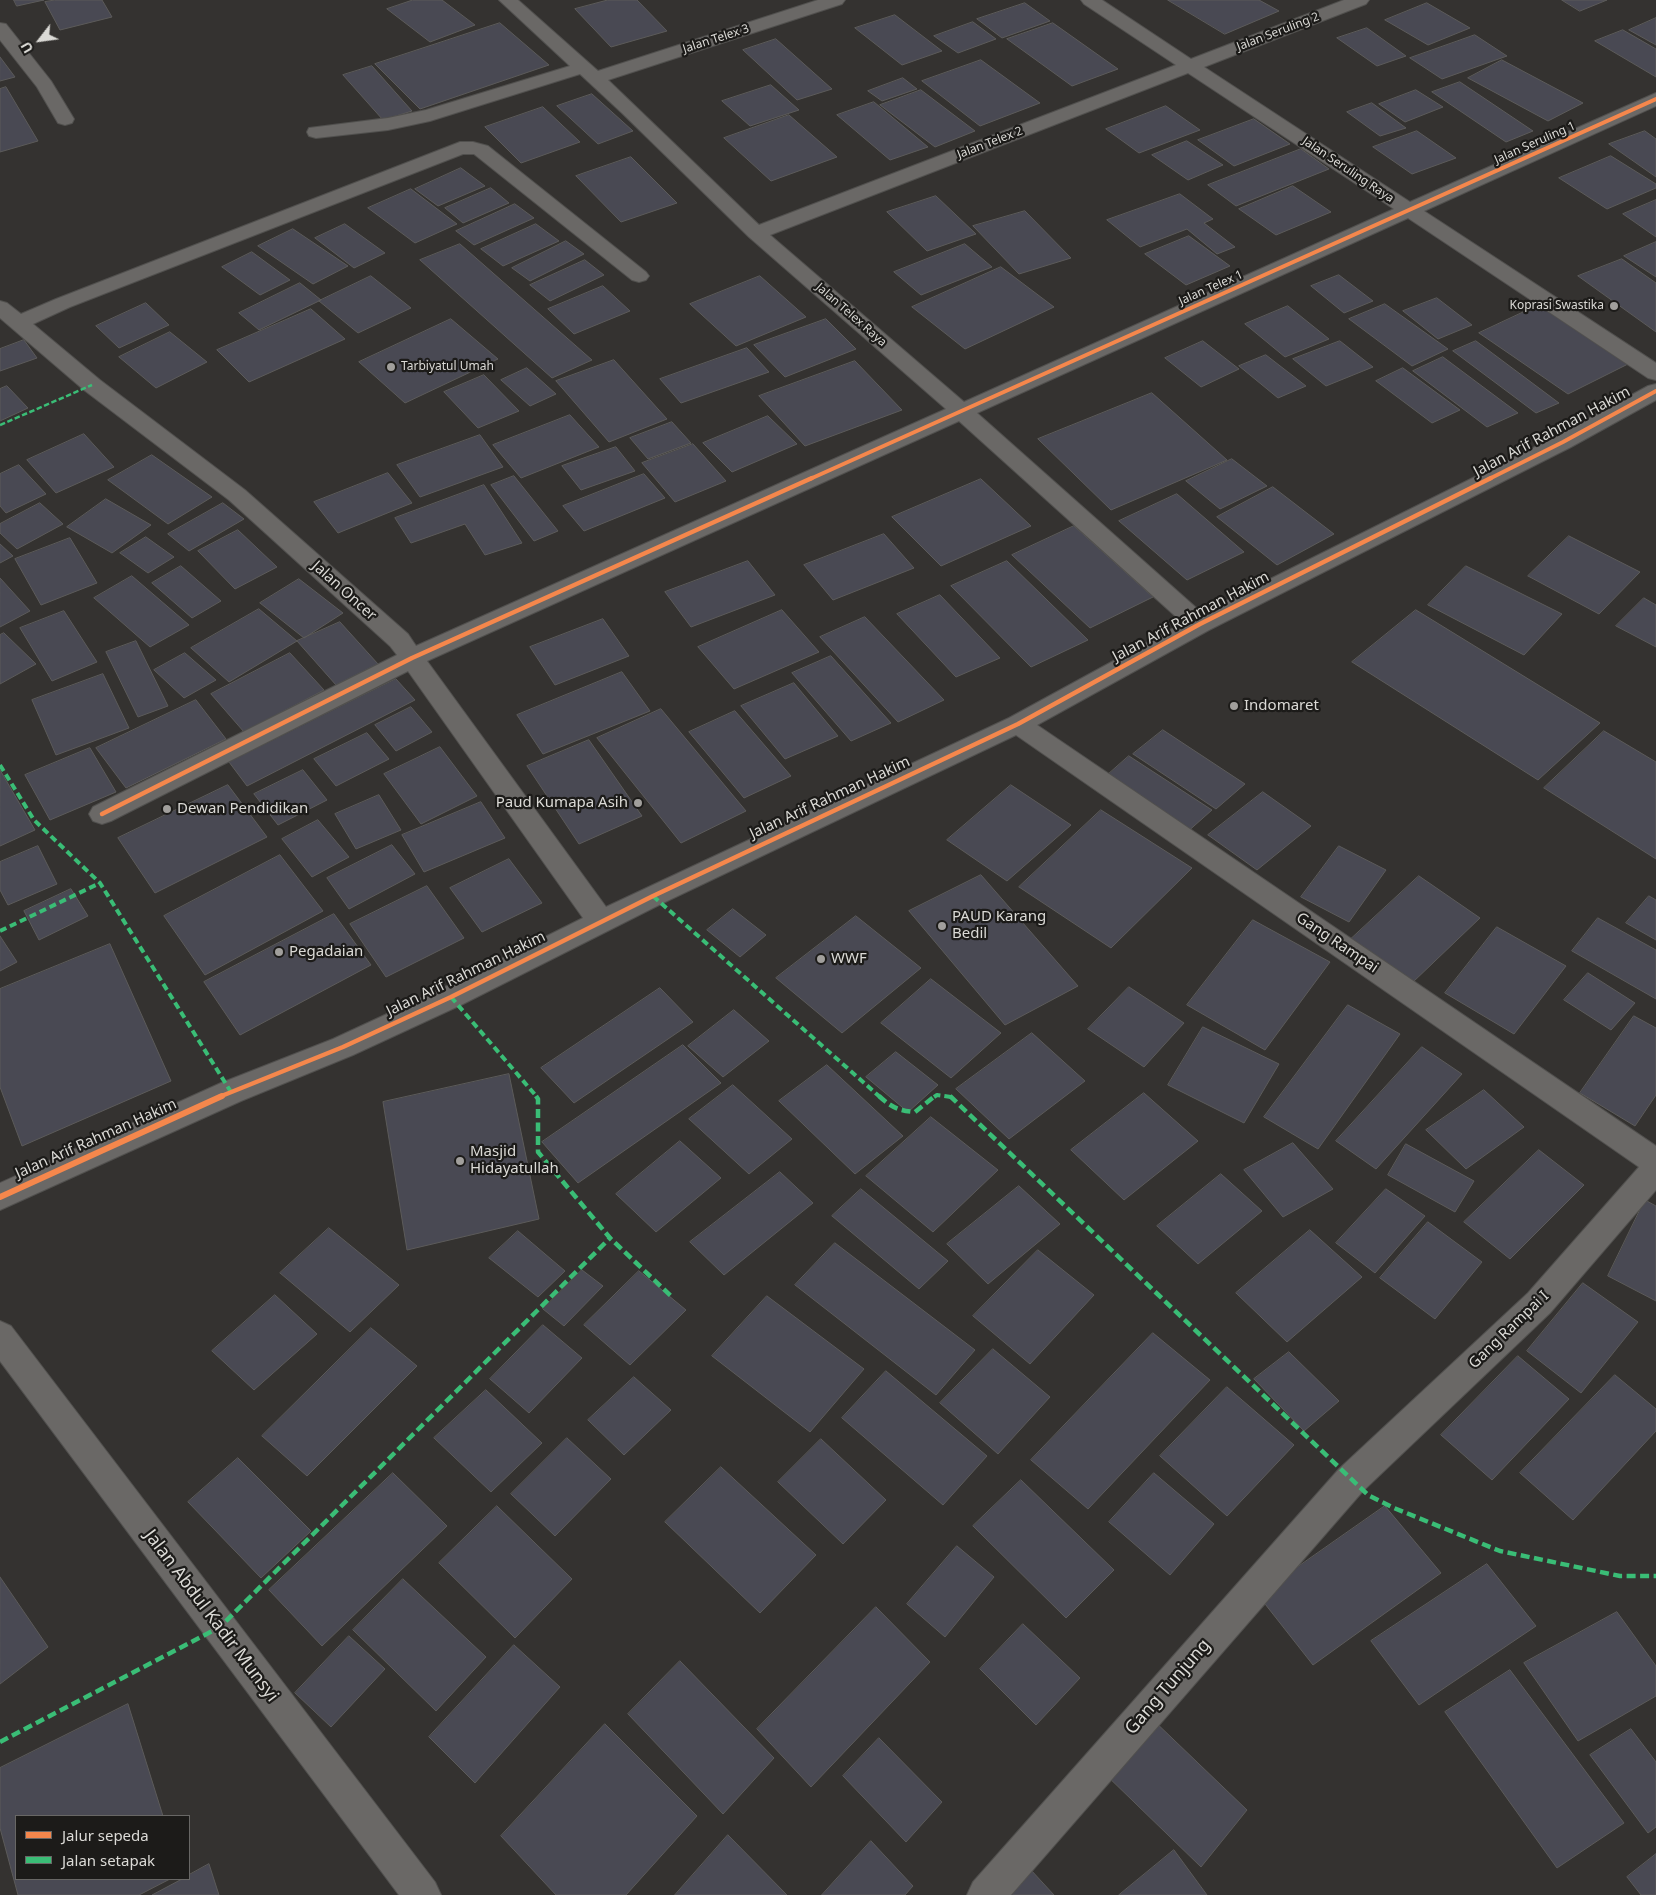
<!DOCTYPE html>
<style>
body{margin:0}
#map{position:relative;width:1656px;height:1895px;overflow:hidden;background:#343230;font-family:"Noto Sans",sans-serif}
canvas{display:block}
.legend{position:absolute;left:15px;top:1815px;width:175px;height:65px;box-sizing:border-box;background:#1c1b19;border:1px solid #686765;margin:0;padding:6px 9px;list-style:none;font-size:15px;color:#dbdad6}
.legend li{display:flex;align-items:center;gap:10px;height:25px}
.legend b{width:25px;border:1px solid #686765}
.north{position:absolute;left:15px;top:15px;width:50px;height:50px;-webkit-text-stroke:4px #1c1b19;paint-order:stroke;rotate:240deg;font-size:14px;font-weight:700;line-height:20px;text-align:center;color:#dbdad6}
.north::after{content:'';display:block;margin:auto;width:18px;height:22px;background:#dbdad6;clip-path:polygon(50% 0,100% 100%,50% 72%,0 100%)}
</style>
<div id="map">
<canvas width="1656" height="1895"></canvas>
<ul class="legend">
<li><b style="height:6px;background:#f5874c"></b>Jalur sepeda</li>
<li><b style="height:6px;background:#3abd76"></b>Jalan setapak</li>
</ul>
<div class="north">U</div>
</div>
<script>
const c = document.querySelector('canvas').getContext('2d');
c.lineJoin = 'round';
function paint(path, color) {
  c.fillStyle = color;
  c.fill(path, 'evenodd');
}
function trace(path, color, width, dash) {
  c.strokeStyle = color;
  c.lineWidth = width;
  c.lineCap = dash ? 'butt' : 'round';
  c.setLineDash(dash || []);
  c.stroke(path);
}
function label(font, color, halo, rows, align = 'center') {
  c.font = font + ' "Noto Sans",sans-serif';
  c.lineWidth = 4.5;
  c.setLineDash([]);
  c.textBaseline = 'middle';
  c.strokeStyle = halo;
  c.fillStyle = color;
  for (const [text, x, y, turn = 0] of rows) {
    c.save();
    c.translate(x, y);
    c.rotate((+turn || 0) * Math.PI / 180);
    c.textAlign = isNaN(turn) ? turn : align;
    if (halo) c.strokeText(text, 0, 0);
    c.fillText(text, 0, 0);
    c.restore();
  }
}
const building = new Path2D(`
 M14,0H44L17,6Z
 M55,0H102L112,17L60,30L45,2Z
 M413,0H442L475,25L430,42L387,9Z
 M608,0H637L667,31L611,47L575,9Z
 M1168,0H1259L1279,11L1225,34Z
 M1562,0H1607L1580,11Z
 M1025,3L1050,21L1002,38L977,19Z
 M1427,3L1470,28L1428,45L1385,20Z
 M895,15L942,51L902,65L855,28Z
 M1656,18V45L1629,30Z
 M973,22L996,39L958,53L934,36Z
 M500,23L549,65L420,109L375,64Z
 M1053,23L1118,69L1072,86L1007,39Z
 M1367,28L1406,56L1377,66L1337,38Z
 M1623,30L1656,49V77L1595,41Z
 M1475,35L1507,56L1442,79L1410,58Z
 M776,39L832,89L797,100L743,50Z
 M0,57L15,77L0,81Z
 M981,60L1040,103L980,126L922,81Z
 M1502,60L1583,103L1548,121L1468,78Z
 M372,66L412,111L383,120L343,75Z
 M903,78L917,89L882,101L868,91Z
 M1460,82L1533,131L1506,142L1432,92Z
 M771,85L799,110L750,126L722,101Z
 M6,87L38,141L0,152V89Z
 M921,90L975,131L935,147L880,105Z
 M1416,90L1443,107L1405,122L1379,104Z
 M592,94L633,131L598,144L557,106Z
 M874,102L928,147L890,160L837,115Z
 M1372,103L1406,128L1380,136L1347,112Z
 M1166,106L1200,130L1139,153L1106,129Z
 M543,107L580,142L521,163L485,127Z
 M789,115L837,157L771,181L724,138Z
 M1254,119L1290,144L1234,166L1198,140Z
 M1417,131L1456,158L1412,174L1373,147Z
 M1645,131L1656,139V177L1609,144Z
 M1187,141L1223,165L1188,180L1152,155Z
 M1301,149L1329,169L1236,206L1208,185Z
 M1611,156L1656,184V188L1607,209L1559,178Z
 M631,157L677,203L621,222L576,176Z
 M461,168L485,186L438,206L415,189Z
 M1293,186L1331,212L1276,235L1239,209Z
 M491,188L509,203L463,223L445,208Z
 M411,189L457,224L415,243L368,208Z
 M1180,194L1213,219L1204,223L1235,247L1217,254L1187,229L1140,247L1107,220Z
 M936,196L976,234L927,251L887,212Z
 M1656,200V237L1623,214Z
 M515,204L534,218L474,245L456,231Z
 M1025,211L1071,258L1019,274L973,226Z
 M345,224L385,253L354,268L315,238Z
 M536,224L559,241L503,266L481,249Z
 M293,229L348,266L313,284L258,246Z
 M1189,236L1230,266L1186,285L1145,254Z
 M566,241L584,254L530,281L512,268Z
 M1656,242V277L1624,256Z
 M460,244L592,360L552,378L420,260Z
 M965,244L992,267L921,295L894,272Z
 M252,252L290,280L260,295L222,267Z
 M1622,259L1656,283V332L1578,276Z
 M585,260L604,275L550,301L530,285Z
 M1001,267L1054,307L965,349L912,307Z
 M1339,275L1373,301L1344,313L1311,286Z
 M371,276L411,308L358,333L319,301Z
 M760,276L806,317L736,346L690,304Z
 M300,283L321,300L259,330L239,313Z
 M603,286L630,311L574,334L548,309Z
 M1437,298L1472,325L1438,339L1403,311Z
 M146,303L169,325L119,348L96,326Z
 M1543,303L1632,362L1568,394L1479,333Z
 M1385,304L1448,349L1412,366L1349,319Z
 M1288,306L1329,339L1285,357L1245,324Z
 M311,309L345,339L249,382L217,350Z
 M451,319L498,359L405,403L359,362Z
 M826,319L856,349L785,377L754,345Z
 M170,332L207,362L156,388L119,357Z
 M24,340L37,358L0,371V349Z
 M1203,341L1239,369L1201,387L1165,358Z
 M1340,341L1373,367L1326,386L1293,359Z
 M1476,341L1559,403L1536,413L1453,351Z
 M747,348L769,372L681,403L660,379Z
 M1266,355L1306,386L1278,398L1239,366Z
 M1443,357L1518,413L1487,427L1413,371Z
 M614,360L667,419L609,442L556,381Z
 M855,361L902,410L805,446L759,396Z
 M527,368L556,394L530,406L501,380Z
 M1403,368L1460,410L1432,423L1376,381Z
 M484,375L519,411L478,428L444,392Z
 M7,386L28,408L0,421V389Z
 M1152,393L1227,460L1111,510L1038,439Z
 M570,415L599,447L521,478L493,445Z
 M768,416L797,444L732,472L703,443Z
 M672,422L691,443L648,459L630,438Z
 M84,434L114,467L56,493L27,460Z
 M480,435L503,467L420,497L397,465Z
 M693,444L726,481L675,502L642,463Z
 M616,447L635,471L581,490L562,466Z
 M152,455L212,497L168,524L108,480Z
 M1232,459L1267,486L1220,509L1186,481Z
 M19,465L46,494L6,513L0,506V474Z
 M388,473L412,503L338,533L314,502Z
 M644,474L665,498L584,531L563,506Z
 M514,476L558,531L534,541L491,485Z
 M981,479L1031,526L941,566L892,517Z
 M484,485L522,543L485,555L465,524L411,543L395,518Z
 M1273,487L1334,534L1277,565L1217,517Z
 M1177,494L1244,552L1187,580L1119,521Z
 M106,499L151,525L112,553L67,527Z
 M40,503L63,524L17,549L0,533V524Z
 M223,503L244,519L189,551L168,534Z
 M1074,526L1153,597L1090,628L1012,555Z
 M238,530L277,567L235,589L198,551Z
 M884,534L914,568L833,600L804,565Z
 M1569,536L1640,572L1599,614L1528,576Z
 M146,537L174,557L148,573L120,553Z
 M70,538L97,583L41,605L15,559Z
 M0,544L13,556L0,563Z
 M748,561L775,595L691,627L665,592Z
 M1007,561L1088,640L1031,667L951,586Z
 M181,566L221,601L192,618L152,583Z
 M1466,566L1562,614L1524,655L1428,605Z
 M132,576L189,625L150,647L94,598Z
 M0,578L30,611L0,627Z
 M299,579L343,613L304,638L260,603Z
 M940,595L1000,658L956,677L897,614Z
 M1644,598L1656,605V647L1616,626Z
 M259,609L297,641L229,682L191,648Z
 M782,610L819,652L734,689L698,647Z
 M1416,610L1600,723L1538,780L1352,662Z
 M64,611L97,662L52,681L20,628Z
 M865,617L944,700L898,722L820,637Z
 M603,619L629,656L555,685L530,647Z
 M340,622L378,664L336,685L297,641Z
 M4,633L36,664L0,684V635Z
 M136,641L168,706L138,717L106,652Z
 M185,653L216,680L184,698L154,670Z
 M290,653L324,690L244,732L211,694Z
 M831,656L891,723L851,741L792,673Z
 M622,672L650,711L543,754L517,715Z
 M103,674L129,728L56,755L32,700Z
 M396,679L415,700L247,786L229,762Z
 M794,683L838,736L785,759L741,706Z
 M196,700L226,739L126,788L96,748Z
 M411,707L432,732L396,751L375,725Z
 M661,709L746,811L681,843L597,738Z
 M735,711L791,776L744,798L689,732Z
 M1163,730L1245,784L1216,809L1133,754Z
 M1604,731L1656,762V859L1544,788Z
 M367,733L389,759L336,786L314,759Z
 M589,740L642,816L579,844L527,766Z
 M440,747L477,796L421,824L384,774Z
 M90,748L116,792L50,820L25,775Z
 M1129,756L1212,810L1185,834L1103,779Z
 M0,770L35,830L0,846Z
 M303,770L327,800L278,825L254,794Z
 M228,785L267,837L155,893L118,838Z
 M1011,785L1071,825L1007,881L947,840Z
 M1263,792L1311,826L1257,870L1208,835Z
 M379,795L401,830L356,849L335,814Z
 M481,802L505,838L424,872L402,835Z
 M1101,810L1192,868L1111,948L1019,887Z
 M318,820L349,857L312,877L282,839Z
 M392,845L415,874L349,909L327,878Z
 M38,846L57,884L8,905L0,890V862Z
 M1339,846L1386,870L1349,922L1301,897Z
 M280,855L323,911L205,975L164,916Z
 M509,859L542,903L482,932L450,888Z
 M981,875L1078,986L1005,1025L909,911Z
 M1419,876L1480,918L1412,983L1351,939Z
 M427,886L464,938L386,977L350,924Z
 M71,889L88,916L39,940L24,911Z
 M1649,896L1656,900V940L1626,923Z
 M733,909L766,935L740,957L707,930Z
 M334,914L371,965L240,1035L204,982Z
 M856,916L921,968L842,1033L776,978Z
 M1598,918L1656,950V999L1572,951Z
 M1253,920L1330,962L1265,1050L1187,1005Z
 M1497,927L1566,966L1514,1034L1445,993Z
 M0,936L17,962L0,971Z
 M110,944L171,1081L22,1146L0,1087V989Z
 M1588,973L1635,1003L1611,1030L1564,1000Z
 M931,979L1001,1033L951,1078L881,1023Z
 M1129,987L1184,1023L1144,1067L1088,1029Z
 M660,988L693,1022L574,1103L541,1068Z
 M1348,1005L1400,1034L1318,1149L1264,1117Z
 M734,1010L769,1041L723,1077L688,1046Z
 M1634,1016L1656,1028V1095L1635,1126L1580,1093Z
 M1203,1027L1279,1064L1244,1123L1168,1085Z
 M1032,1033L1085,1081L1009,1139L956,1089Z
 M683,1045L721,1083L578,1183L542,1142Z
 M1422,1047L1462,1074L1376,1169L1336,1141Z
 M896,1052L938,1085L908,1112L866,1077Z
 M827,1065L903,1136L855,1174L779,1101Z
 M509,1074L539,1219L407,1250L383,1102Z
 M733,1085L792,1139L749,1174L689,1119Z
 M1484,1090L1524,1127L1466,1169L1426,1130Z
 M1144,1093L1198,1141L1124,1200L1071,1150Z
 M931,1117L998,1170L933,1232L866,1176Z
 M680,1141L721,1178L656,1232L616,1194Z
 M1293,1143L1333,1189L1283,1217L1244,1170Z
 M1406,1144L1474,1181L1455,1212L1388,1175Z
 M1539,1150L1584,1185L1510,1259L1464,1222Z
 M780,1172L813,1203L724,1275L690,1242Z
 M1221,1174L1262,1211L1198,1264L1157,1226Z
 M1019,1186L1060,1224L988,1284L947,1244Z
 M861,1189L948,1261L919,1289L832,1216Z
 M1386,1189L1425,1216L1375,1273L1336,1243Z
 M1645,1200L1656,1206V1301L1608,1276Z
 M1428,1222L1482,1262L1435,1319L1380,1278Z
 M329,1228L399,1285L350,1332L280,1273Z
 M1310,1230L1362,1277L1287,1342L1236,1293Z
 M518,1231L565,1271L538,1297L489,1258Z
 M835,1243L975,1350L936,1395L795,1285Z
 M1038,1250L1094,1295L1030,1364L973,1316Z
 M582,1270L603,1286L564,1326L543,1309Z
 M639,1271L686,1310L630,1365L584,1325Z
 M1583,1283L1638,1322L1581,1393L1527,1351Z
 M275,1295L317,1334L254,1390L212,1351Z
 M767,1296L864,1369L810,1432L712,1356Z
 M543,1325L582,1358L529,1413L490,1379Z
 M371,1328L417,1366L307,1476L262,1436Z
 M1153,1333L1210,1380L1088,1509L1031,1460Z
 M993,1349L1050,1397L998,1454L940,1403Z
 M1289,1352L1339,1401L1304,1431L1254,1379Z
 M1518,1356L1569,1399L1492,1480L1441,1435Z
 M886,1371L987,1456L943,1505L842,1418Z
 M1615,1375L1656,1409V1431L1573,1520L1520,1473Z
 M634,1377L671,1410L624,1455L588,1420Z
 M1227,1387L1294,1445L1227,1516L1160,1456Z
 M486,1390L542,1443L491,1492L434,1438Z
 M567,1438L611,1479L555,1536L511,1494Z
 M821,1439L886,1500L843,1544L778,1482Z
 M238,1458L311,1531L261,1578L188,1502Z
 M721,1467L816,1555L760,1613L665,1522Z
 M393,1473L447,1526L322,1646L269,1590Z
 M1154,1473L1214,1524L1170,1575L1109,1522Z
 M1021,1480L1114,1570L1066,1618L973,1526Z
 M497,1506L572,1579L515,1638L439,1563Z
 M1385,1506L1441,1573L1313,1665L1258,1595Z
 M957,1546L994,1577L945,1637L907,1604Z
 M1487,1564L1536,1626L1419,1705L1371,1641Z
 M0,1577L48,1647L0,1684Z
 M403,1579L486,1657L436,1711L353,1630Z
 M876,1607L930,1662L811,1787L757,1729Z
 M1617,1612L1656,1666V1696L1578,1741L1524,1663Z
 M1023,1624L1080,1678L1036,1725L980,1669Z
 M349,1636L385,1669L331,1727L295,1693Z
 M514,1645L560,1687L475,1783L429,1737Z
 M680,1661L774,1758L723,1814L628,1714Z
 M1510,1670L1624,1823L1557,1868L1445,1712Z
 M128,1704L163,1816H16V1879H170L139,1895H18L0,1828V1768Z
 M1149,1716L1247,1810L1201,1867L1101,1770Z
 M605,1724L697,1816L626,1895H556L501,1836Z
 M1631,1729L1656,1762V1827L1648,1833L1590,1755Z
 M879,1738L942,1802L906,1842L843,1776Z
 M728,1835L787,1895H675Z
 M871,1841L913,1886L905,1895H822Z
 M1174,1850L1207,1895H1119Z
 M1656,1854V1895H1641L1627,1877Z
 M209,1864L219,1895H152L182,1879H189V1875Z
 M1031,1870L1054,1895H1008Z`);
paint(building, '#494953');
trace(building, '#5c5b5a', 1);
const minor = new Path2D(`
 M499,0H518L598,71L818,0H845L842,4L608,80L759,225L1176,65L1084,4L1081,0H1102L1191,59L1344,0H1369L1366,4L1204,67L1410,202L1656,93V106L1424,211L1656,363V380L1648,378L1408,218L977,413L1202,613L1555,437L1648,386L1656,384V400L1571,447L1209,630L1037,725L1656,1146V1190L1550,1313L1363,1491L1011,1895H967L973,1882L1339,1469L1528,1293L1639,1167L1016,735L663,903L461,1005L353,1055L241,1101L0,1210V1183L221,1083L333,1039L441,989L583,918L408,671L111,821L102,824L93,821L89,814L93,807L397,655L390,646L229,500L84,390L0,318V301L7,303L21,314L56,299L460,142H473L488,146L646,272L649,276L646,280L639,282L632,280L474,154H463L70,307L33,324L100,380L245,490L408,634L416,646L946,409L749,237L622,113L580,74L430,121L388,130L316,138L309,136L307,132L309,128L388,118L426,110L570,66ZM1188,73L1394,209L964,402L770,235ZM959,421L1183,623L1009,718L606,907L427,661Z
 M0,23L6,24L51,81L74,119L72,123L65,125L58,123L37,87L0,40Z
 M0,1321L11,1326L435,1882L441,1895H399L0,1361Z`);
trace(minor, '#51504e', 2);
paint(minor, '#6a6866');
trace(new Path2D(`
 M0,425L92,385`), '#3abd76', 2.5, [5.5, 2.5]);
trace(new Path2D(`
 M0,765L34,820L100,883L231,1092
 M653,896L880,1097
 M0,931L100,883
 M451,997L537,1097
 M934,1097L937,1095L951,1097`), '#3abd76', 4, [7, 4]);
trace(new Path2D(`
 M536,1096L538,1099V1152L610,1238L671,1296
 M879,1096C891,1107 899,1111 915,1112L935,1096
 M950,1096L1368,1495L1394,1508L1500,1551L1620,1576H1656
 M0,1742L220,1627L610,1238`), '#3abd76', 4.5, [9, 4.5]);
trace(new Path2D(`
 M810,479L1656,99
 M1489,479L1563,442L1656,391`), '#f5874c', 4);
trace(new Path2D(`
 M102,814L412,658L812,478
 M219,1097L343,1047L451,997L653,896L1018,724L1200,624L1491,478`), '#f5874c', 4.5);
trace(new Path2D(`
 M0,1197L222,1096`), '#f5874c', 6);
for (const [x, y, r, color] of [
 [1614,306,5,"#a19f9c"],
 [391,367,5,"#a19f9c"],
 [1234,706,5,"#a19f9c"],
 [638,803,5,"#a19f9c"],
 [167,809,5,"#a19f9c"],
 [942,926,5,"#a19f9c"],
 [279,952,5,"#a19f9c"],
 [821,959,5,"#a19f9c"],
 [460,1161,5,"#a19f9c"]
]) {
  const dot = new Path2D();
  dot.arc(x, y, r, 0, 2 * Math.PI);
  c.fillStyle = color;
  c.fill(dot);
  trace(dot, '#1c1b19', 2);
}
label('12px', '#dbdad6', '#1c1b19', [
 ["Jalan Seruling 2",1278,32,-21],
 ["Jalan Telex 3",716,39,-18],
 ["Jalan Telex 2",990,143,-21],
 ["Jalan Seruling 1",1535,143,-24],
 ["Jalan Seruling Raya",1348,170,34],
 ["Jalan Telex 1",1211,288,-24],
 ["Jalan Telex Raya",851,315,41]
]);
label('12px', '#dbdad6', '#1c1b19', [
 ["Koprasi Swastika",1604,306],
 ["Tarbiyatul Umah",401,367,"left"]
], 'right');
label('15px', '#dbdad6', '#1c1b19', [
 ["Jalan Arif Rahman Hakim",1552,432,-28],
 ["Jalan Oncer",344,591,42],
 ["Jalan Arif Rahman Hakim",1191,617,-28],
 ["Jalan Arif Rahman Hakim",830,798,-25],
 ["Gang Rampai",1337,943,34],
 ["Jalan Arif Rahman Hakim",466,974,-26],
 ["Jalan Arif Rahman Hakim",96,1139,-24],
 ["Gang Rampai I",1509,1330,-44]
]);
label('15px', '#dbdad6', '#1c1b19', [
 ["Indomaret",1244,706],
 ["Paud Kumapa Asih",628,803,"right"],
 ["Dewan Pendidikan",177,809],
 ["PAUD Karang",952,917],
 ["Bedil",952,934],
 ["Pegadaian",289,952],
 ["WWF",831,959],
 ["Masjid",470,1152],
 ["Hidayatullah",470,1169]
], 'left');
label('18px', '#dbdad6', '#1c1b19', [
 ["Jalan Abdul Kadir Munsyi",211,1616,53],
 ["Gang Tunjung",1168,1687,-49]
]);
</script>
